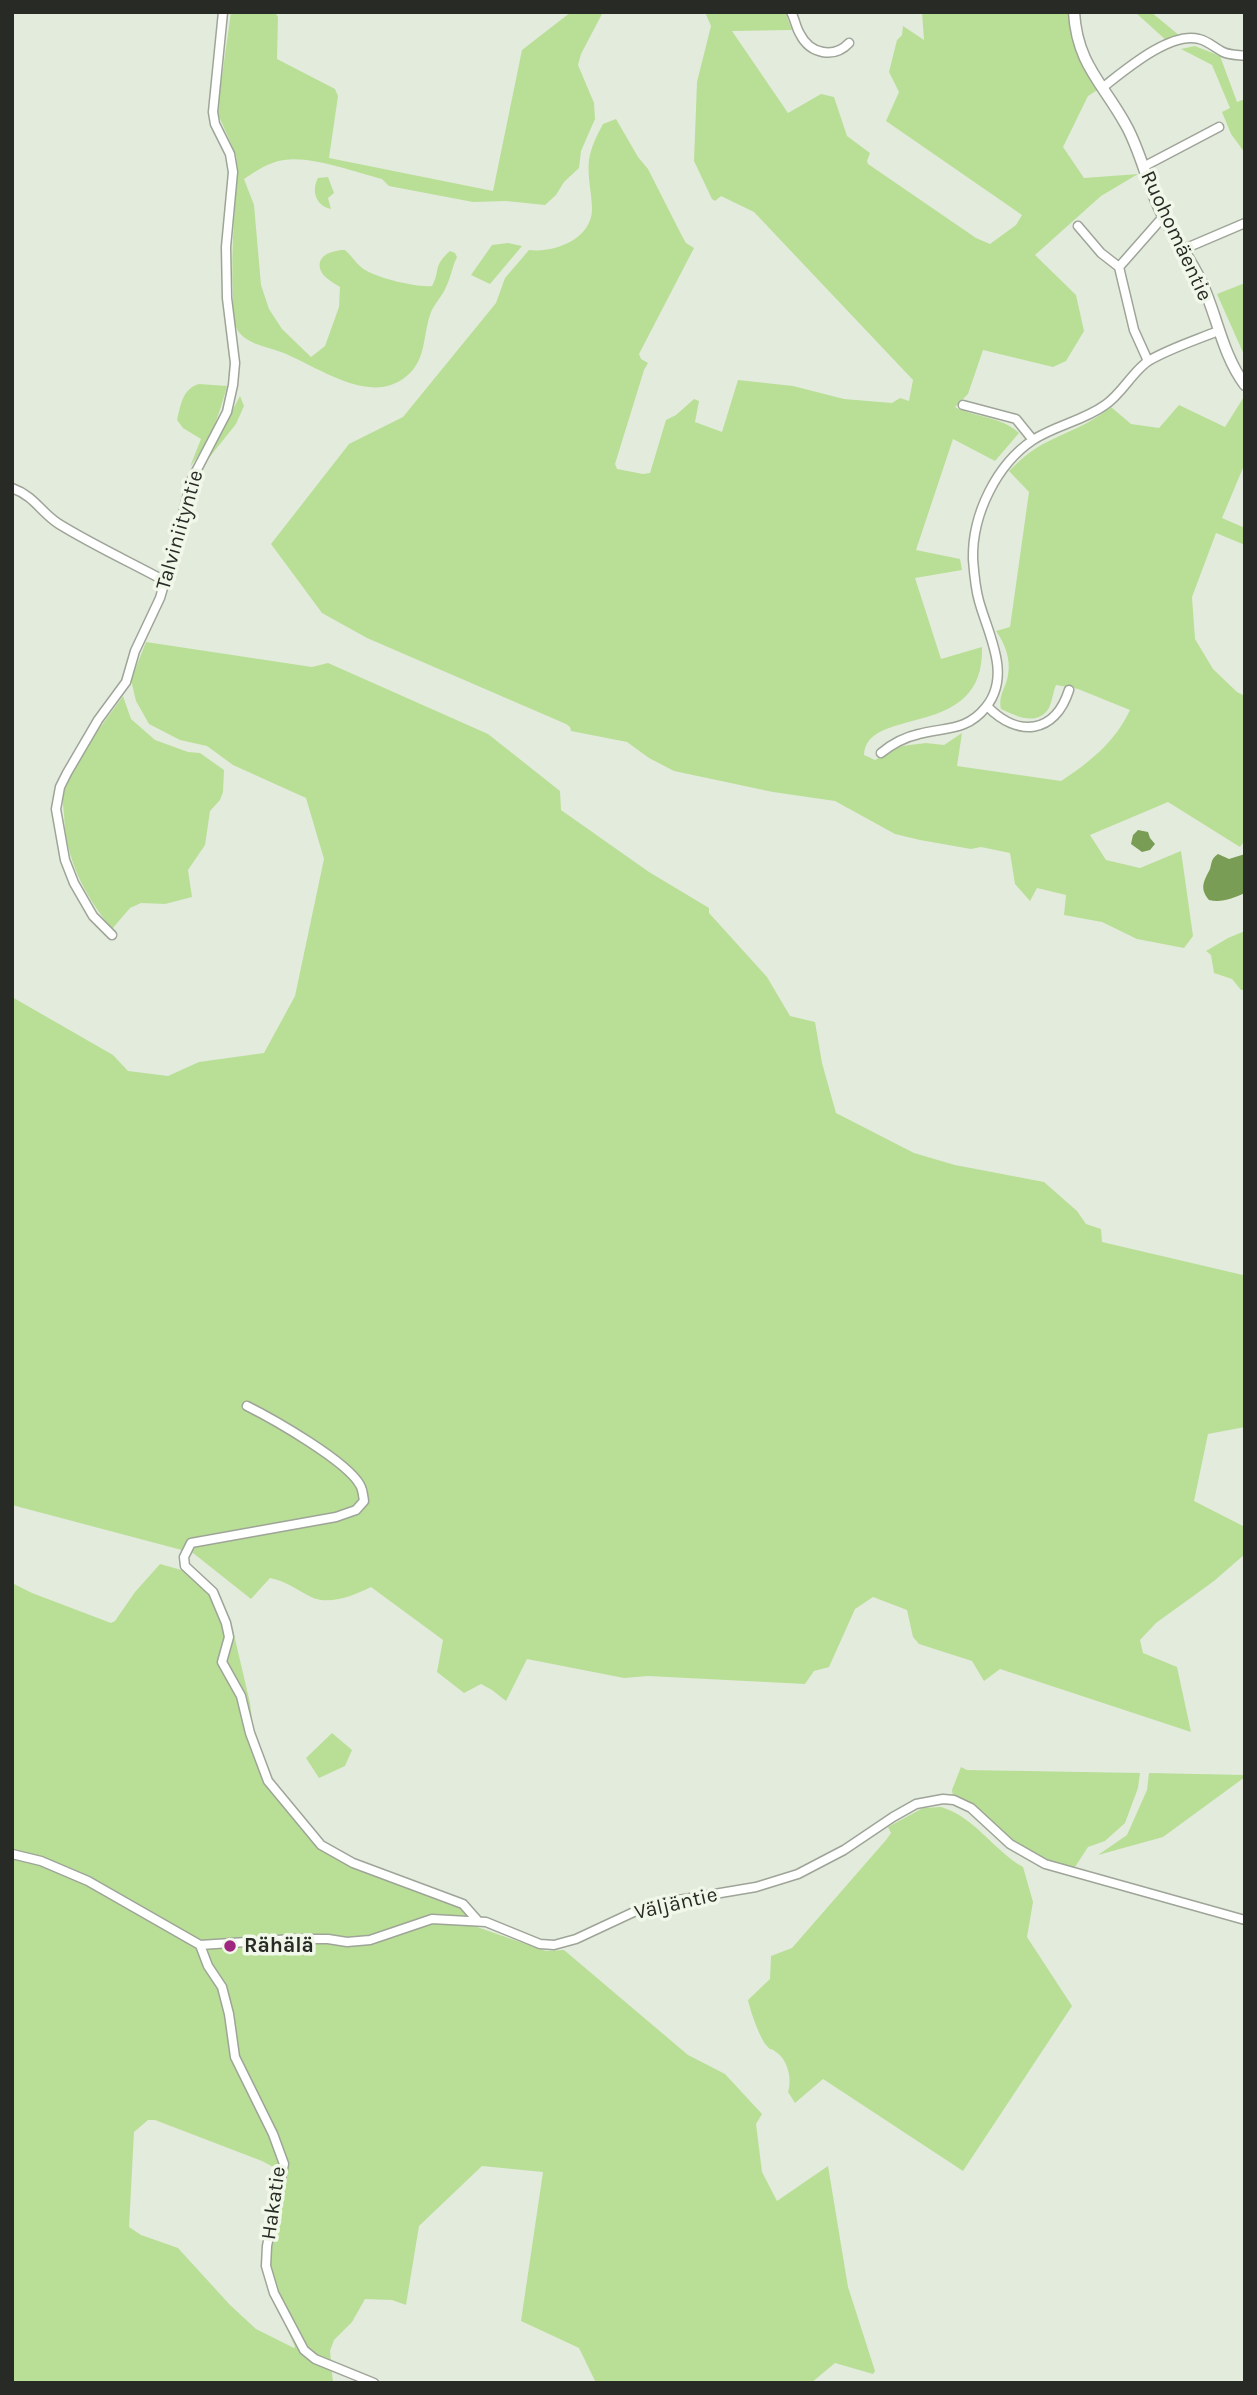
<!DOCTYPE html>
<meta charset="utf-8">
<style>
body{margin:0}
#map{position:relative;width:1257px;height:2395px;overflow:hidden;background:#e3ebdd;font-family:Karla,sans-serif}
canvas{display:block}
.frame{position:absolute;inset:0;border:14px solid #282b25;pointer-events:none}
</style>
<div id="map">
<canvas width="1257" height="2395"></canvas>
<div class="frame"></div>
</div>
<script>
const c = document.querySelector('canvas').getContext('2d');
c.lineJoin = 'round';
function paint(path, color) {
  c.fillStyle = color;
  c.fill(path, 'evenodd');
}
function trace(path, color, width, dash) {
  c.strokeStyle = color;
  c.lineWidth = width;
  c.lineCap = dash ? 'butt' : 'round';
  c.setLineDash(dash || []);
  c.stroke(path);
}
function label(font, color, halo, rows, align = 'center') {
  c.font = font + ' Karla,sans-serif';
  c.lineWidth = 7;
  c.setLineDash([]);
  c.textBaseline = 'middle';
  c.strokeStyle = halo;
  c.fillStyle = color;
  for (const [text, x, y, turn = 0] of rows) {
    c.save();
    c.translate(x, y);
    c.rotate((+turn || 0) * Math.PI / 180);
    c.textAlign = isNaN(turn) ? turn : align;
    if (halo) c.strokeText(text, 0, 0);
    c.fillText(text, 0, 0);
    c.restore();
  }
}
paint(new Path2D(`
 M231,12H275L278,17L277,59L335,89L338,96L329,158L493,191L522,50L571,12H603L581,54L578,65L594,103L595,119L581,151L579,168L564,182L556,195L545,205L506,201L473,202L389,186L382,179C354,172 312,156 284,160C269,162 256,171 244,179L254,205L261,285L269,309L282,329L311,357L325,346L339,307L340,287C334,283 326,279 322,273C313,256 332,250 345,250C351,255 355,262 361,267C372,277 417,288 432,286C441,270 432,267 450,251L455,253L457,257C452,267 451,277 446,287C442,297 433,305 430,315C423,336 426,358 409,374C372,409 318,366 281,352C266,346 243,344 236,327C232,318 233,304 233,295C231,253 234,213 238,172L236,155L217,112Z
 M705,12H785L792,30L732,31L788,113L821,94L834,97L847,136L870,153L867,161L868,164L976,238L990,244L1016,225L1022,215L886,121L899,92L889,72L897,40L902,35L903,26L924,40L922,12H1068C1074,41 1081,65 1099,89L1088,96L1063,147L1084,178L1138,174L1101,196L1035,255L1076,295L1084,331L1066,361L1053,367L983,350L968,394L955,407C976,418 1001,416 1019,433L995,461L953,439L916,550L960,559L962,570L915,578L941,659L982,647C985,742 867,704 864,755L875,760L902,746L926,743L944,745L962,733L957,766L1061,781C1090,762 1115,742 1130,710L1078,689L1056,685C1053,692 1052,702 1049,708C1037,727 1016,716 1001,709C998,695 1006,688 1008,675C1011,659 1005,644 996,631L1010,627L1029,492L1009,471C1020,460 1030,451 1043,444C1068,431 1089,425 1111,407L1131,424L1159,428L1179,405L1225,427L1245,395V463L1222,518L1245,528V545L1216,533L1192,597L1195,639L1213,669L1237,692L1245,696V840L1240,847L1168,802L1090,835L1106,860L1140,868L1181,851L1193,936L1184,948L1137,939L1102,922L1064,915L1066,895L1037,888L1030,901L1015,884L1010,853L981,847L971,849L920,840L895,834L835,801L773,792L674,771L649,758L627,742L571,731L570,727L566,724L367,638L322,613L271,544L349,444L403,417L496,303L505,278L529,250C553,253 591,240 592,210C592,193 587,177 589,160C591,147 597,135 603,124L616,119L638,157L648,169L682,236L686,243L694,248L639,354L641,359L648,363L644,370L615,464L617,469L643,474L650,473L666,420L676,415L694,399L699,401L695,422L722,432L738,380L793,386L844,399L892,403L900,398L909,401L913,380L754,212L721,196L715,201L712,199L694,161L697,82L711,26Z
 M1135,12H1151L1180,36L1168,42Z
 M1195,46L1220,56L1237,102L1245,99V153L1231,134L1222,112L1230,108L1212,65L1181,49Z
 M328,177L334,193L328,198L331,209C316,206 311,191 318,178Z
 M508,243L522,246L490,284L471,275L492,245Z
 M1245,283V357L1217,294Z
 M199,384L227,386C219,416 210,442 190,467L201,439L183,428L177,420C181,405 182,389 199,384Z
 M240,396L244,406L236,424L204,464Z
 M146,642L312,667L328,663L488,734L560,791L561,810L649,872L709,908V913L767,977L790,1016L815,1022L822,1063L836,1113L914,1153L955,1165L1044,1182L1077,1211L1086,1224L1101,1229L1102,1242L1243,1275L1245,1427L1208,1434L1194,1501L1245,1527V1554L1214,1581L1156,1623L1140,1640L1143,1653L1177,1667L1191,1732L1000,1669L984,1681L972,1661L919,1644L913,1637L907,1610L873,1597L855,1609L829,1667L814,1671L805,1684L648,1676L624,1678L527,1659L506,1701L492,1690L481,1684L464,1693L437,1672L443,1640L371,1587C355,1595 329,1606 311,1597C297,1590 286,1581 270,1578L251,1599L193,1553L12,1505V997L113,1055L128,1071L168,1076L199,1062L264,1053L295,996L324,859L306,798L233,765L207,746L180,740L149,724L136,701L131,680Z
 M123,696L131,719L155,740L188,752L200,753L224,770L223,792L220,800L210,811L205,845L188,870L192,897L165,904L141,903L130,908L112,929C84,895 65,858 64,813C63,806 62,798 64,792C75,757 102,726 123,696Z
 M1245,931V990H1241L1232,979L1214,973L1211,955L1206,951L1228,938Z
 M160,1564L192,1573L219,1598L232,1626L250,1703L254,1737L262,1758L277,1787L321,1840L339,1852L378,1871L450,1894L477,1927L546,1951L564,1950L688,2055L725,2074L762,2114L756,2124L762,2172L777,2201L828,2166L848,2287L875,2371L873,2374L835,2363L811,2383H596L579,2348L521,2321L543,2172L482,2166L419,2226L406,2305L392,2300L365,2299L352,2322L334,2340L330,2351L333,2383H12V1583L32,1593L111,1623L115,1621L135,1592ZM148,2120H155L262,2161L277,2169L280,2175L262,2264L265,2277L295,2347L294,2348L256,2329L230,2305L178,2248L141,2235L129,2227L134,2132Z
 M332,1733L352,1750L345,1766L319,1778L306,1758Z
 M961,1767L967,1770L1140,1773L1138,1788L1125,1823L1105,1841L1088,1847L1075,1867C1026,1859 991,1826 953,1796L952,1790Z
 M1149,1773L1245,1775V1777L1163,1837L1098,1855L1127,1835L1147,1790Z
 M941,1807C975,1817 993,1850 1023,1867L1033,1902L1027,1937L1072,2006L963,2171L823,2079L795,2103L788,2092C792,2079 788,2060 776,2052C770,2047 772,2052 767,2046C760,2039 750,2010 748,2000L770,1979L771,1956L792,1948L886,1840L891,1833L888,1827L923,1808Z`), '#b9df96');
paint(new Path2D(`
 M1138,830L1148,832L1150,838L1155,844L1150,850L1142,852L1131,844L1133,835Z
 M1218,854L1229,859L1245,854V893C1233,898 1222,903 1209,900C1199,888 1204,881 1210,869C1212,862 1211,859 1218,854Z`), '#799d54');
const minor = new Path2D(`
 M791,12C795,19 796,28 800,34C810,54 834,59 849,43
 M1102,88C1124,71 1170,31 1199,39C1208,41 1215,48 1223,52C1229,55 1238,55 1245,56
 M1143,167L1219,127
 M1078,226L1101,253L1119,267L1134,330L1148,361
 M1184,249L1245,223
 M1119,267L1163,217
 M963,405L1016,419L1033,440
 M12,488C36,497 40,512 59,524C93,545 130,562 165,581
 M987,706C1018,738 1055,734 1069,690
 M881,753C892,744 905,737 919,734C946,727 967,731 986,707C1012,675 988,634 979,601C975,587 974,572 973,559C972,514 997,464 1033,440C1056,425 1083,421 1105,405C1122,394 1134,369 1150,360C1171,348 1196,340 1218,331
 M112,935L93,916L74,883L65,860L56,809L60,787L67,773L98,720L126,682L135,651L160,598L174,551L191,481L227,412L233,385L235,363L227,298L226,247L233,172L230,154L215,124L213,112L223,12
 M247,1406C273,1419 347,1461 360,1485C363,1490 363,1496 364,1501L356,1510L336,1517L191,1543L184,1557L185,1566L213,1592L226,1623L229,1637L222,1662L241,1696L250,1733L268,1781L321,1845L353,1863L463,1904L478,1921
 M12,1854L41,1861L88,1881L200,1945L293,1939H328L347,1942L370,1940L432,1919L486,1922L540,1944L554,1945L576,1939L636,1911L667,1902L756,1887L798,1874L844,1850L893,1817L916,1804L943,1799L954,1800L971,1808L1010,1844L1045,1864L1245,1920
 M200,1945L208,1966L222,1987L229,2014L235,2057L273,2134L284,2164L267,2246L266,2266L274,2293L304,2350L315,2359L374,2383`);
const tertiary = new Path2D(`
 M1074,12C1077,65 1104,84 1127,127C1142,155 1148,188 1163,216C1175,239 1190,258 1201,281C1217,315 1222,354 1245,385`);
trace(minor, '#9ea598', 11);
trace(tertiary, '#9ea598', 13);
trace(minor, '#fff', 8);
trace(tertiary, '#fff', 10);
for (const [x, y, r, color] of [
 [230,1946,7,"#9e267f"]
]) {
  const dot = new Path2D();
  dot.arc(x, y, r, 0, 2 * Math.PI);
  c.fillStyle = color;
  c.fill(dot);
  trace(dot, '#f1f8ea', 2.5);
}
label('21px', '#282b25', '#f1f8ea', [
 ["Ruohomäentie",1176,236,65],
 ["Talviniityntie",180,530,-74],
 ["Väljäntie",676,1904,-13],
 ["Hakatie",274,2203,-82]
]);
label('bold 21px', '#282b25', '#f1f8ea', [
 ["Rähälä",244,1946]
], 'left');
</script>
